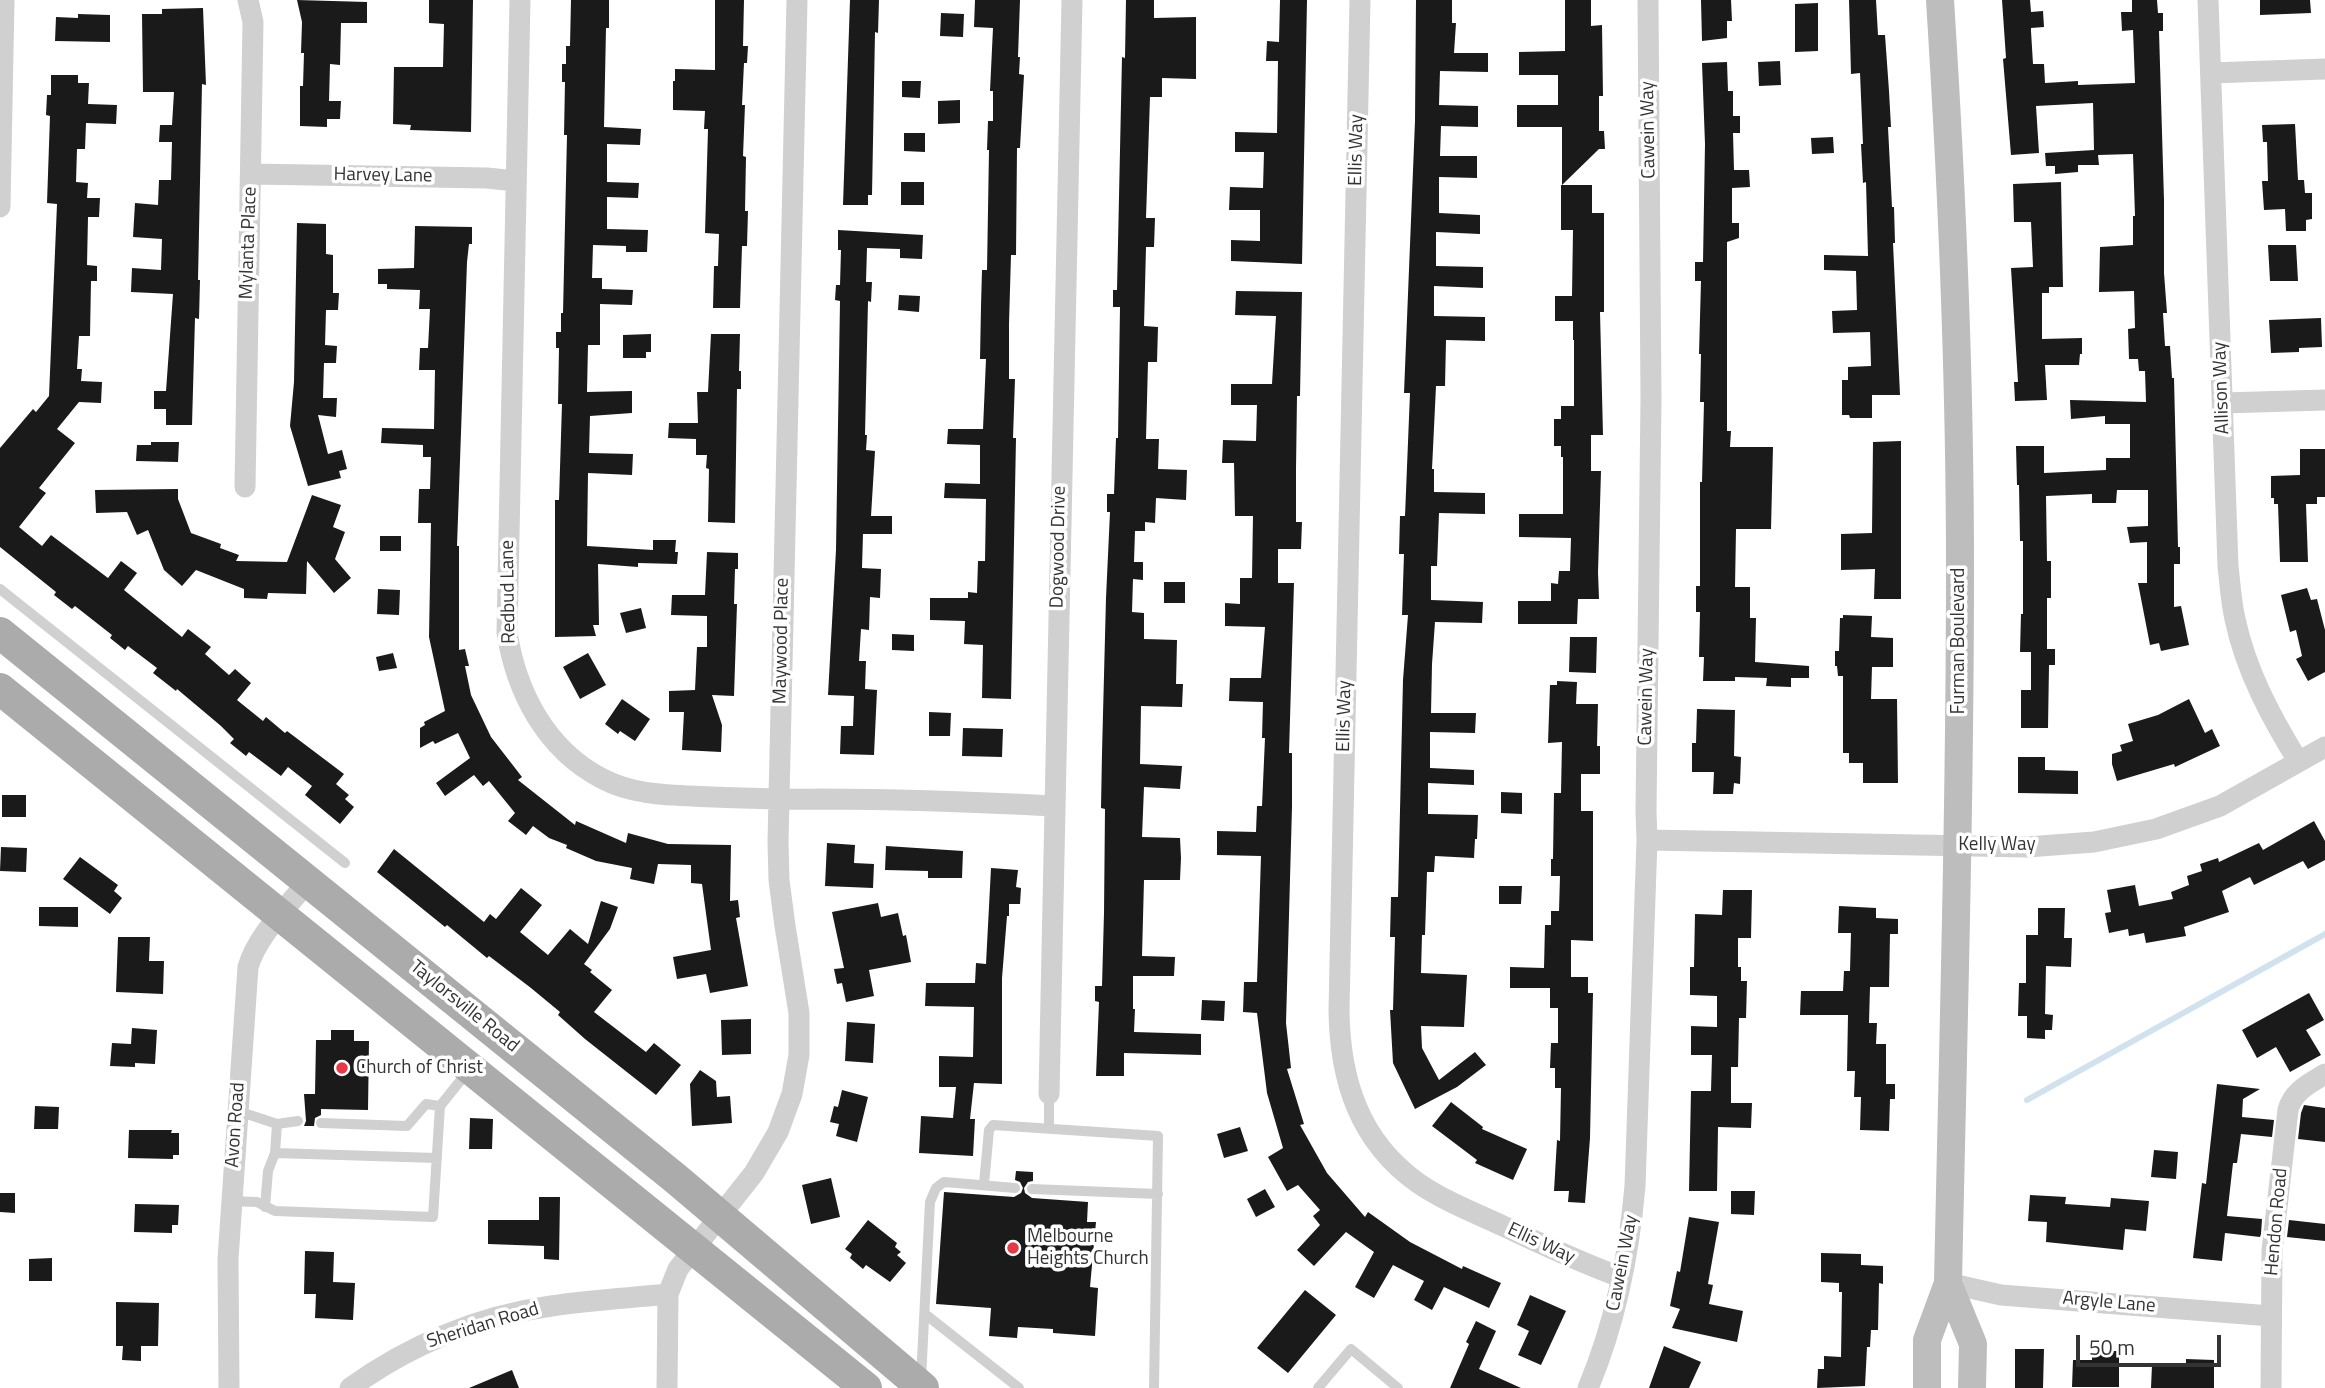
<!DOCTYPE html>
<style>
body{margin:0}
#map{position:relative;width:2325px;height:1388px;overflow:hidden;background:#fff;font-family:"Titillium Web",sans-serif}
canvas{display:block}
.scale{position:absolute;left:2076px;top:1335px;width:145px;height:32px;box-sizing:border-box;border:4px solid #333;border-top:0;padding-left:9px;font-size:21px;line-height:24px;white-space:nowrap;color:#333;-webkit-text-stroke:5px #fff;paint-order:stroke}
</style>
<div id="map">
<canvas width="2325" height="1388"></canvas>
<div class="scale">50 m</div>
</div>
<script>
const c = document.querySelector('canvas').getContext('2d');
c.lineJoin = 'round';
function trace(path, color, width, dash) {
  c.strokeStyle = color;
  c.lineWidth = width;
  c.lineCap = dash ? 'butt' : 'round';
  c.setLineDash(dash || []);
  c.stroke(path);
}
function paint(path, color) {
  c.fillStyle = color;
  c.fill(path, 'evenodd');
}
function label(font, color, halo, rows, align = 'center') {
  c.font = font + ' "Titillium Web",sans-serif';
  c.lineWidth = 7;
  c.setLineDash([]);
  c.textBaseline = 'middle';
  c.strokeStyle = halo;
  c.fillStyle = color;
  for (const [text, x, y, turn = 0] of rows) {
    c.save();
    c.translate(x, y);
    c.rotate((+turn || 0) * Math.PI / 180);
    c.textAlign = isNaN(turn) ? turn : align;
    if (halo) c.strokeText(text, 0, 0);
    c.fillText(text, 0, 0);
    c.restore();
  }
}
trace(new Path2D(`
 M2027,1100L2325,934`), '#cfe2ee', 6);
paint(new Path2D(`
 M297,0L367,2V23H341L340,65L330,64L329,101H341L340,119H327V127L300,126V86H303L304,53H301L302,22Z
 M429,0H473L471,132L410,130L411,125L393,124L394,67H443L444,24L429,23Z
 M571,0H609V28H606L604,127L641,129L640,145L607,144V182L639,183L638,198L607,197V229L648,230L647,252H626V246L593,245L592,278H602V289L633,290L632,305L600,304V345H588L587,392L632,391V413L590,416L589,453L633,454L632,475L588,473L587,546L653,550V540H676L675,552H678L677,564L638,563V567L598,564L599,625H593L596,636L555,637V500H559L562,404H558L559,348H556V332H561V313H563L567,135H564L565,82H562V64H566V46H570Z
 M715,0H744L743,46H748L747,63H744L742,105H745L743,156L746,157L745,211H748L747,246H742L740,308H713L714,266H718L719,234L705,233L708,129H704L705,111L673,110V81H675V69L715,70Z
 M850,0H879L878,33L875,32L872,195H868V205H843Z
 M975,0H1020L1018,57H1020L1019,74L1024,75L1020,148H1017L1016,255H1011L1009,324V379H1015L1013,438H1016L1011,699L982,698L983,645L964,644L965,621L930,620V598H968V592L977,593L978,561H985L986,499L944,498L945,483L980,484V445L947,444L948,429H983L986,359H980L981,306L982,270H987L989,150H987L988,121H993V91H990L993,28L974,27Z
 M1126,0H1154V18L1196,17V79L1162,78V97H1150L1146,218H1155L1154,247H1146L1144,326L1158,327L1157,362H1148L1146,439H1159L1158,469L1187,470L1186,500L1156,498L1155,523L1145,522V531H1135L1134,562H1143V580L1133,579L1132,612L1144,613V639L1177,640L1176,684H1183L1182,707L1141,706L1140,764L1182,766L1180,789L1144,787L1142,837L1180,838L1181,858L1180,880H1144L1142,956L1175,957L1174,976H1133V1009H1135L1134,1032L1201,1034V1055L1124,1053V1076H1096L1099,1002L1095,1001V986H1102L1104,913L1105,809L1101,808L1102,753L1106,598L1110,512H1107V494H1114L1116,438H1118L1120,307H1113V290H1117L1122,57L1125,58Z
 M1280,0H1307L1302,264L1231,261V240L1260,241V210H1229L1230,187L1263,188L1264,152H1235V132L1277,133L1278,61H1266L1267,41L1279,42Z
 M1416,0H1452V23H1456L1454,53H1488V72L1440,71L1439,105L1478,106V127L1441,126L1440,156H1477V178L1439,177V213L1480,215V234L1436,232V266L1483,267V288L1434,286V316L1485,317V341L1446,340L1445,386H1436L1432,469H1434V492L1485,493V514L1439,513L1437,566H1431V600L1483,602L1482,623L1435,622L1432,664L1431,713H1476L1475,733L1430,732V768L1474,770V785L1428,783V814L1478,815L1477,839H1475L1474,858L1435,856L1434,872H1427L1425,935H1422L1421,973L1467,975L1464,1027L1421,1026L1422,1048L1439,1080L1475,1052L1486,1065L1457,1087L1415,1109L1393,1063L1390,1010H1393L1395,937H1390L1391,897H1398L1403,680L1408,615H1402L1404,554H1399L1400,516H1405L1410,393H1404L1415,121Z
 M1565,0H1591V26L1602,25L1603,96H1599V131H1604L1605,149H1599L1562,185V127H1517V105H1558V75H1519V52L1565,51Z
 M1701,0H1731L1732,21H1727V38L1702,41Z
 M1849,0H1876L1878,35H1885L1889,91L1891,127H1888L1892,207H1894L1895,243H1893L1900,395H1872V418H1850L1849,415H1842V380H1848V367L1871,366L1870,332L1833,333L1832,311L1857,310L1856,271L1824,270V255L1868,256L1866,182L1863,183L1861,144H1863L1860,73L1851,74Z
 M2002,0H2030L2031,12L2043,11L2044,27L2031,28V31L2033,64H2044L2045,83L2078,81V85L2135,83L2133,30L2122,31L2121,12H2132V0H2157L2158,13H2163V31H2159L2164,200V273L2167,313H2163L2165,346H2170L2172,378H2174L2178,547H2180V564H2174V607L2181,606L2189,645L2161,651L2159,643L2150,645L2138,583H2147V542L2130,543L2127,527L2148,526V490H2117L2116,503H2092V494L2046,496L2047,561H2051V598H2047V649H2055V665H2049L2048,728H2021V690H2031V652H2020L2021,614H2023V541H2020L2019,485H2017L2016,446H2044V473L2106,470V458H2130V424H2105V416L2071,419L2070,400L2146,402L2145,371H2139L2138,359H2129L2128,329L2135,328L2134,291L2099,292L2100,247L2133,245V216H2135L2133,154L2098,155L2099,165H2078V172L2055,174V166H2046L2045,153L2094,150L2093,103L2036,106L2039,153L2011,155L2003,59L2006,58Z
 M2260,0H2310L2311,13L2260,15Z
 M1818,3V51L1795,52V4Z
 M203,8L206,85L202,84L198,280H200L199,319L195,318L192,425H166V409H154V391H166L173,294L131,292L132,268L161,270L162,239L133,237L135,203L158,205L159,180H171L172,142H159L160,125H172L174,92H143L142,14H162V9Z
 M941,13L964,14L963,37L940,36Z
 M78,14L110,15V42L55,41L56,17L78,18Z
 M1780,61L1781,85L1759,86L1758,62Z
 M1727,62L1728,91H1733V116H1740V133H1733L1734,170H1749L1750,187L1732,188V223H1739V238L1727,242V431H1731L1730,447H1773L1771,529H1736L1735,587H1750V618H1756L1755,662L1809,666V678H1791V687L1766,686L1767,678L1735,677V681H1703L1704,657H1699L1700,612H1696V586H1700V482H1702L1704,402H1700L1701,354H1699L1701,281H1695V262H1703L1705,144L1702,63Z
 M51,75H78V83H89L88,104L117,105L116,124L86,123L85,149H77L76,182L88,183L87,198H100L99,217H88L87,265L97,266V281H91L90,336H79L77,369H82L81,381L102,382L101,403L79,402L57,429L75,443L39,488L46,493L19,527L42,546L51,535L108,578L121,561L137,573L124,590L182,637L188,629L211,647L205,654L229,675L235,669L251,683L237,700L263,721L266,717L285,733L287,731L344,774L336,784L349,795L345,799L354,807L340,824L305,795L312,786L288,767L281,776L249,752L246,756L230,743L234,739L221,726L177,689L176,691L153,673L157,668L128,646L125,650L110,638L112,635L75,606L72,609L54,595L56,592L0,547V448L33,409L36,412L49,396L57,204L47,203L50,116L46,115L47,95H51Z
 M902,81H921L920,98L902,97Z
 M960,100V123L938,124V101Z
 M2295,124L2298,180H2304L2305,193H2312V219L2306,220V231H2286L2285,209L2264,210L2262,181H2268L2267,142H2263L2262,125Z
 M904,133H925V152L904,151Z
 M1833,137L1834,153L1812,154L1811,138Z
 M901,182H924V205H901Z
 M2061,182L2063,287H2049V293H2042V339L2082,338V354H2080L2079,365H2045L2047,400L2015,401L2014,382H2018L2011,268L2033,267L2031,222H2014L2013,184Z
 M1561,185H1592V213H1604V312H1600L1603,435H1591V471H1601L1598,572L1599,599H1578L1577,624H1518V601H1551V583L1558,584L1559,571H1570L1571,538L1519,537V514H1563V457H1561V446H1554V419H1561V406H1574V340H1573V321H1555V296H1572L1573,230H1561Z
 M297,223L326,224V254L333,255V293H339L338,310H326L325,345L337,346L336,363H324L323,398H337L336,417L318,415L328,454L342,450L347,469L339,471L341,478L308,486L290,426L294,382Z
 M415,226L472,227V244H469L467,262L457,546H459V650L465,649L469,666H465L471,695L491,737L522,777L518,780L575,825L576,821L626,843L628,833L668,844L731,845L730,901L738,900L740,917L736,918L748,986L710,993L706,974L677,979L673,957L711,950L702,884L691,883V865L658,864L654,884L630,879L632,868L596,861L566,848L567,845L549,838L533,826L526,835L508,821L515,813L489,781L483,786L474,775L445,796L436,783L470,758L458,733L435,744L433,741L420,748V728L425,725L424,722L445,711L429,637L431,523H418L419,489H430L431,457H423V445L381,443L382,428L434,429L435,370H419L420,348H428L430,309H419L420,290L387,289V284H378V269L414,268Z
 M838,230L923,235L922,259L900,258V249L867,248L866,282H872L871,302L868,301L865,435H867L866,450L875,451L871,516H892V534H863L862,568L881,569L880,598L870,597L869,630L861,629L859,661H866L865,689L877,690L874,755L840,754L841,726H853L854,696L828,695L836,550L840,301L835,300L836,285H840L841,250H838Z
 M2268,245H2296L2298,281H2270Z
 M1236,291L1302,292L1300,396H1297L1296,469V522H1302L1301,549H1278V583H1294L1289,753H1292V807L1286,1023L1291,1068L1287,1069L1304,1124L1300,1125L1327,1173L1365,1217L1368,1212L1410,1242L1462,1269L1463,1266L1501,1283L1489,1308L1444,1287L1432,1310L1414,1300L1424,1281L1393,1265L1374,1298L1355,1287L1374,1252L1346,1232L1314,1266L1297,1250L1320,1225L1313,1216L1320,1210L1298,1185L1287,1191L1268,1157L1283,1148L1267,1093L1257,1013L1243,1012L1244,982H1257L1261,856L1217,855V831L1256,832L1257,806H1262L1265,738H1262L1263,702L1229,701L1230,678H1261L1265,627L1225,626V603L1240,604V578H1252L1253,516H1235L1234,463H1222L1223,440L1256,441L1257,405H1231V384H1272L1276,316L1235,315Z
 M899,295L920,296L919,312L898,310Z
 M2321,318L2322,347L2299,348V352L2271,353L2269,320Z
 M651,334V352H646V358H623V335Z
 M711,334H740L739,371H741V389H737L735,523L708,522L709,469L706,468L707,455H696V439L668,438L669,423H698L697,392H708Z
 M1901,441V599H1874L1875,569L1841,570V534L1872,533L1873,442Z
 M151,442H179L178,462L136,461L137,445H151Z
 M2300,449H2325V497H2317V504H2306L2308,562H2280L2278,504H2274V498H2271V476L2300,475Z
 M178,489V499L191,533L221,544L220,548L239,555L236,561L287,562L312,495L341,505L333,527L345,532L335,559L351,578L334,593L307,561L306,594L268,593L267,599L244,598V589L196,570L182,586L164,570L148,530L137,535L127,512L96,513L95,490Z
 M380,536H401V551H380Z
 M707,552L738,553V569H735L734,604H737L734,696L712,695L722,725L721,752L682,750L684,712H669V691L695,690L697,647H707V616L671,615L672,595H705Z
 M1164,582H1185V603H1164Z
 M2307,588L2311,600L2317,599L2325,630V672L2308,681L2296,659L2302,656L2296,630L2290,632L2281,595Z
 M378,589L400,590L399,615L377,614Z
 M641,608L646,628L626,633L620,613Z
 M1843,615L1872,616L1871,637L1893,638V667H1872L1871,699H1897L1898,783H1863V763H1849V753H1843V676H1838L1837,666H1835V651H1839L1840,618H1843Z
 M892,634L914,635V651L892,650Z
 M1570,637H1597L1596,673L1569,672Z
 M393,653L397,668L379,671L376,657Z
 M588,653L606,685L580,699L563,667Z
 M1557,681L1577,682L1576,704H1598L1597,746H1600V774H1581V811H1593V941L1571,940V977H1588V993H1593L1590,1138L1585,1203L1568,1202L1569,1191H1554L1557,1140L1560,1141L1561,1088H1555V1068H1550L1551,1043H1558V1008H1550V988H1510V967L1544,968L1545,925H1551V911H1559L1560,876H1551V859H1553L1554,793H1561L1562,742L1548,743L1550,685H1557Z
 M622,699L650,719L635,741L620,731L618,734L605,724Z
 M2189,699L2205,733L2212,729L2220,746L2175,767L2174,764L2117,781L2112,764V754L2122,751L2120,745L2133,741L2128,724L2158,715Z
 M1697,709L1735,710L1734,756L1741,757L1740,784L1734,783L1733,794H1713L1714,772H1692V743H1696Z
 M929,712L951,713L950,736H929Z
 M963,728L1003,729L1002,757L962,756Z
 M2018,757H2045V770L2078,771V794L2018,793Z
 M1501,792L1522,793V814L1501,813Z
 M2,795H26V817H2Z
 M2314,821L2325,841V860L2308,869L2303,861L2254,885L2250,877L2222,891L2229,912L2184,927L2186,936L2146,943L2144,933L2129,936L2128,929L2109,933L2105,913L2111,912L2107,890L2135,885L2139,906L2173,899L2171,892L2189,885L2187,876L2202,871L2200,864L2218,858L2219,862L2259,843L2263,850Z
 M827,843L855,845L854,863L874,864L873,888L825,886Z
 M886,846L963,851L962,878H928V871L885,870Z
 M1,847L27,848L26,872L0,871Z
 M394,849L484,922L490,914L496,919L521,888L542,905L520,932L548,955L570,929L588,944L601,901L618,907L610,929L584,964L592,970L590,972L612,990L594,1012L646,1052L654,1043L681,1065L656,1095L585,1039L558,1015L560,1012L531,988L489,956L487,958L447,925L445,927L377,872Z
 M80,857L118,885L114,891L122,898L110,914L63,879Z
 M991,868L1018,870L1016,887L1021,888L1020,904H1009V916H1007L1002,978V1084L974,1083L970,1119H975L973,1156L919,1153L921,1116L953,1118L956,1087H939V1056L973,1057L974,1007L925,1006L926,983H975L976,963L986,964Z
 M1499,886H1522L1521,904H1499Z
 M1723,890H1752L1751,938H1738V967H1741V981H1747L1746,1018H1739L1738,1067H1731V1103H1752L1751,1128L1718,1127L1717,1191H1689L1691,1091H1711L1712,1055H1691V1026L1717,1027V996L1690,995V967H1694L1695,914L1722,915Z
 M878,903L881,917L898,913L903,936L906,935L911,962L869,970L874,996L846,1002L842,983L837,984L834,969L844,968L832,912Z
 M1839,906L1876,908V918L1898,919V934H1890L1889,987H1870L1869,1023H1877L1876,1044H1886V1084H1895V1099H1890L1889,1131L1860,1130L1861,1097H1854L1855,1071H1847L1848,1015H1800L1801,991H1843L1844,971H1850L1851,933H1838Z
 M39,907H78V927L39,926Z
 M2038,908H2065L2064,938H2072L2071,967L2046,966L2045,1014L2053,1015L2052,1030H2045V1039L2027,1038V1016H2018L2019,983H2026V935H2038Z
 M118,937H150L149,961H164L163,994L116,992Z
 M2309,993L2324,1020L2306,1030L2321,1055L2290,1072L2276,1047L2257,1058L2242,1030Z
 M1202,1000L1225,1001L1224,1021L1201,1020Z
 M751,1019V1054L722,1055L721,1020Z
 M847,1022L875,1024L873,1063L845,1061Z
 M132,1028L157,1030L155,1064L135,1063V1067L110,1066L112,1043L131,1044Z
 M331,1030H354V1041H369L368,1110L321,1109V1115L315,1118L314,1126H304L306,1121L304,1094H315L316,1040H331Z
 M700,1070L716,1081L717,1097L730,1096L732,1123L692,1126L690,1084Z
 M2217,1084L2260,1089L2243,1099L2242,1117L2274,1120L2272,1137L2241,1134L2237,1163H2233L2227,1216L2262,1219L2261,1234L2260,1237L2225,1233L2222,1261L2193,1258L2202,1183L2206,1184Z
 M842,1090L868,1097L857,1142L836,1136L839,1124L830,1122L834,1106L838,1107Z
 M1451,1102L1483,1127L1482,1129L1527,1149L1513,1180L1475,1163L1477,1160L1432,1126Z
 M2304,1105L2325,1108V1142L2298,1139L2301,1113Z
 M35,1106L59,1107L58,1129H34Z
 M470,1118L493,1119L492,1149H469Z
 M1240,1127L1248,1151L1224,1158L1217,1134Z
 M129,1130H172L171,1133H179V1155H173V1159L128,1158Z
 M2154,1150L2178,1152L2176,1179L2151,1177Z
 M1016,1171L1033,1172V1181L1028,1182L1024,1188L1025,1193L1032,1198L1088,1202L1087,1222H1096L1090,1287L1098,1288L1095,1336L1053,1333V1329L1018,1327L1017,1338L989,1336L991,1308L936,1304L944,1192L1014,1197L1021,1193L1023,1188L1020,1182L1015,1180Z
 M831,1178L840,1217L811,1224L802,1185Z
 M1265,1189L1275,1207L1256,1217L1247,1199Z
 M1731,1191H1755L1754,1215L1731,1214Z
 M0,1193H15V1213L0,1212Z
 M2030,1195L2066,1197L2065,1204L2110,1207L2111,1198L2149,1201L2146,1231L2125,1229L2123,1250L2046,1242L2047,1222L2028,1221Z
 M539,1197H560L559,1260L544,1259V1246L488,1244V1220H539Z
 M135,1204L179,1205L178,1225H172V1233L134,1232Z
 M1689,1217L1719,1222L1708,1284L1713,1285L1709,1304L1743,1311L1737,1342L1672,1328L1680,1309L1670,1306L1677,1271L1680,1272Z
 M868,1220L897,1243L895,1247L901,1252L897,1255L906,1263L890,1282L866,1265L863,1269L850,1258L852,1254L845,1249Z
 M2289,1220L2325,1224V1241L2287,1237Z
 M305,1251L334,1252L333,1282L355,1283L353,1320L315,1318L316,1294H304Z
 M1821,1253L1861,1254V1265L1883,1266V1284L1879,1283L1878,1330H1871L1870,1347H1867L1865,1386L1817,1388L1818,1369H1824V1356L1841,1357L1842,1292H1839V1283L1821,1282Z
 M52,1258V1281H29V1259Z
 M1305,1290L1336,1315L1288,1373L1257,1348Z
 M1530,1295L1566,1311L1541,1365L1518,1355L1529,1331L1517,1325Z
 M116,1302L159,1303L158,1346H141V1361L122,1360L123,1346H116Z
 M1476,1321L1496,1331L1479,1369L1521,1388H1450L1469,1344L1466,1342Z
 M1664,1346L1701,1362L1689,1388H1649Z
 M2015,1349H2044L2043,1388H2015Z
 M2092,1351H2119V1387H2072L2073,1360H2092Z
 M2186,1359L2214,1360V1388H2151L2152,1365H2186Z
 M512,1370L519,1388H469Z`), '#1a1a1a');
trace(new Path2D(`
 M0,589L345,863
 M1049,1094V1128
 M237,1113L250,1115L277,1124L275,1153L437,1158
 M321,1123L407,1126L426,1104L440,1106
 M277,1124L298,1121
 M984,1184L989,1130L993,1125L1158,1136L1154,1388
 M1032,1189L1158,1194
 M231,1201L257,1202L275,1211L433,1217L440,1106L469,1070
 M265,1207L268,1171L275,1153
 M925,1314L1019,1388
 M921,1379L930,1202L936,1188L944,1182L1015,1188
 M1318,1388L1351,1349L1398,1388`), '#d0d0d0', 10);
trace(new Path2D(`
 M520,0L507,632C516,692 546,749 601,778C636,797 676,795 714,797C751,798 784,800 820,799C898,799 976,802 1053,806
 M1360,0L1339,1011C1340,1080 1359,1141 1418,1183C1444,1201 1475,1213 1503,1226C1542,1244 1581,1263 1621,1277
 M2208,0L2228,566C2230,583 2231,602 2235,619C2246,671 2271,717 2298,761
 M2211,73L2325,69
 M251,174L487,178L515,181
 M0,207L4,0
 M2223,403L2325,400
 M245,487L253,22L248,0
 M1647,840L2027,847L2094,842L2156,829L2220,806L2325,747
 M1049,1094L1072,0
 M1948,1283L2001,1295L2271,1316
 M229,1388L228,1259L248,967C258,934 287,908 308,881
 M350,1388C409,1345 479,1316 551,1306C590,1300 630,1298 668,1294
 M667,1388L668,1294L678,1269L754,1173L778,1132L792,1094L799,1055V1013L785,926L779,880L778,842L797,0
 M1588,1388C1615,1324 1629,1255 1635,1186L1647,840L1646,811L1651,399L1648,0
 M2271,1388L2272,1251L2288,1110C2293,1091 2309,1084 2325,1074`), '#d0d0d0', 21);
trace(new Path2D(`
 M1948,1283L1973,1344L1972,1388
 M1927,1388V1340L1948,1283C1953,1044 1960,806 1960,567C1960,378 1952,189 1940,0`), '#bdbdbd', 28);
trace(new Path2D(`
 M0,633L675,1178L923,1388
 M0,689L866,1388`), '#ababab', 32);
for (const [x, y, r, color] of [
 [342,1068,7,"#e63946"],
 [1013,1248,7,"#e63946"]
]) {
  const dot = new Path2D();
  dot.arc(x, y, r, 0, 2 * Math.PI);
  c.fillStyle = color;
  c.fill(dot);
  trace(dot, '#fff', 2.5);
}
label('19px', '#333', '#fff', [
 ["Cawein Way",1649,130,-91],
 ["Ellis Way",1357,150,-89],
 ["Harvey Lane",383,176,1],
 ["Mylanta Place",249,243,-88],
 ["Allison Way",2222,388,-92],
 ["Dogwood Drive",1059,547,-89],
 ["Redbud Lane",509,592,-91],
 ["Maywood Place",782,641,-89],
 ["Furman Boulevard",1959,641,-90],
 ["Cawein Way",1647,697,-89],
 ["Ellis Way",1345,716,-89],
 ["Kelly Way",1997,845],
 ["Taylorsville Road",464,1007,39],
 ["Avon Road",236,1125,-86],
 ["Hendon Road",2277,1222,-85],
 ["Ellis Way",1541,1244,25],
 ["Cawein Way",1623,1263,-79],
 ["Argyle Lane",2109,1303,5],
 ["Sheridan Road",483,1326,-17]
]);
label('19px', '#333', '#fff', [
 ["Church of Christ",356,1068],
 ["Melbourne",1027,1237],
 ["Heights Church",1027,1259]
], 'left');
</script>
